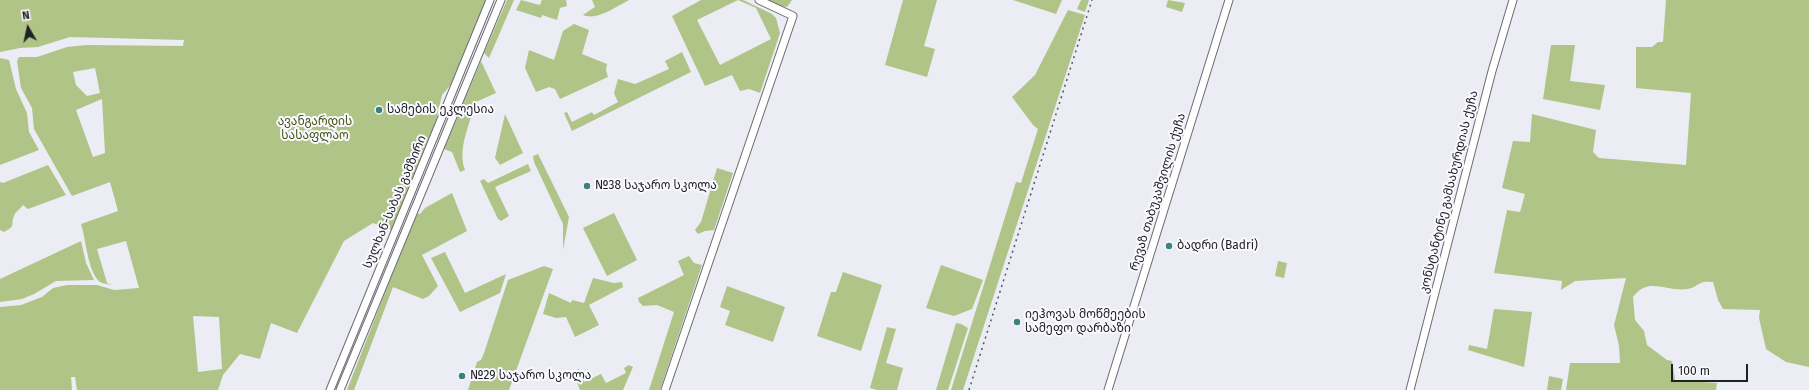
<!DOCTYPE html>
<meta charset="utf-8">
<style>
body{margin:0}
#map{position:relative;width:1809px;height:390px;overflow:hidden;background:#ebecf4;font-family:"Fira Sans",sans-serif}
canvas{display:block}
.north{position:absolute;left:8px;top:8px;width:40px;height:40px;-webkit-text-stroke:3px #f9f9ff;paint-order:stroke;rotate:351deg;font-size:11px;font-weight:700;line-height:16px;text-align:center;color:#202124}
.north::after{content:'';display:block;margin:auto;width:14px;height:18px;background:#202124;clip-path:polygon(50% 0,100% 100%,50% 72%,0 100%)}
.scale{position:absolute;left:1671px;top:364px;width:77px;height:18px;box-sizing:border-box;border:2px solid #202124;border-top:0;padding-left:5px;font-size:12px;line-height:14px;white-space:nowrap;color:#202124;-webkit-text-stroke:3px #f9f9ff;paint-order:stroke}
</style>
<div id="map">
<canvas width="1809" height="390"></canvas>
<div class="north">N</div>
<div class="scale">100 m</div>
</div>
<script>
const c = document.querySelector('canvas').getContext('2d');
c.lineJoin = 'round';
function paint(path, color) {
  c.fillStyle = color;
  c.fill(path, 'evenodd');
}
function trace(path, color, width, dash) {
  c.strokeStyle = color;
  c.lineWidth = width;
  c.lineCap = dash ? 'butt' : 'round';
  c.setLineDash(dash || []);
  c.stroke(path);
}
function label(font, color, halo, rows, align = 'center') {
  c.font = font + ' "Fira Sans","Noto Sans Georgian",sans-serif';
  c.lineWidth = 4;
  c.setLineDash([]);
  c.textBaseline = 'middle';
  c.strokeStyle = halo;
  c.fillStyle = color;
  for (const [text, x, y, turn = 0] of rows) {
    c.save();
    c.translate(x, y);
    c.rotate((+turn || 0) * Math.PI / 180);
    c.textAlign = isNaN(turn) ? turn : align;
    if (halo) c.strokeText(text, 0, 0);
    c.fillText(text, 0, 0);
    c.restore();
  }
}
paint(new Path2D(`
 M0,0H486L454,81L442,95L435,125L392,230L373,223L344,241L297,333L271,323L260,359L240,354L223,375L218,390H77L75,377H71L72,390H0V307L21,305L42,297L53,288L67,285H97L114,290L139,288L126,241L97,249L107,283L112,285C109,284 105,284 102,283C88,277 86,238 81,224L118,211L110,182L72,196L34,129L32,108L21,88L17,61L19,57H37L67,47L87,45L183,46L184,40L70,37L38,47L20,48L0,52ZM95,68L100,93L87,96L76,85L73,72ZM102,99L105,153L93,157L76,110ZM193,316L219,317L222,369L198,372Z
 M507,0H514L489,58L484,53Z
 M521,0L540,5L542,0H566L567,6L560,8L557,20L542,15L541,18L516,10Z
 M592,0H629C615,7 597,21 583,15L595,7Z
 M701,0H743L772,14L776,18L780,33L760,93L749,89L740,91L732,75L705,86L672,16ZM738,0L756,8L771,39L720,65L697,20Z
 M765,0H792L787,7L780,6Z
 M903,0H937L924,46L935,49L927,77L885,65Z
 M1013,0H1062L1056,14Z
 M1081,0H1089L1085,12L1077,9Z
 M1168,0L1185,3L1182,12L1166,7Z
 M1666,0H1809V367L1786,362L1766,349L1759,318L1760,310L1723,309L1718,300L1713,282C1710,282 1704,281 1701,283C1696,285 1694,288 1687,289C1666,292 1648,276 1633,297L1635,320L1644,331L1647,345L1667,360L1672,361L1675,380L1717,383L1716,390H1566L1570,363H1620L1619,346L1614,325L1626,278L1575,281L1561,290L1562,281L1494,273L1507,210L1520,212L1525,194L1502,188L1513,141L1530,142L1532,114L1596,130L1593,152L1599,158L1686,165L1691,93L1636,88V47H1652L1658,42H1663Z
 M1068,10L1085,15L963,390H951L1016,182L1021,183L1038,129L1033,125L1012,97L1035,75Z
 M574,24L589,30L582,54L607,64L606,70L608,77L560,99L555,89L549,87L536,92L525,68L529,50L554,60L563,31Z
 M1551,45H1575L1570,81L1605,85L1600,110L1543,99Z
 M682,52L691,72L572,131L564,113L567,112L572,122L592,112L594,115L618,102L614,93L618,79L635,84L669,69L665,61Z
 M0,58L9,60L16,89L27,113L29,132L39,150L0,165Z
 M481,61L496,93L476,102C470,123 457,149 465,170L460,172L452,152L444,149Z
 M505,114L523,153L500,165L495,158Z
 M538,154L569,217L563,250V224L534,162L533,156Z
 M528,164L531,171L495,187L509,216L501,221L498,219L480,181L484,179L488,183Z
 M48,165L66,195L28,209L23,205C21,208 15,212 14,216C10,225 17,225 4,232L0,230V182L3,183Z
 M717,168L733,173L714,230L705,231L698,234L695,230L701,222Z
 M452,193L467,231L422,255L438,286L429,296L423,299L393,287L354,390H347L416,213L420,214L425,208Z
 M614,213L637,260L607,276L583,228Z
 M81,241L86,263L94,280L56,281L34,294L22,299L0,302V279Z
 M445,252L465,293L506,274L500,293L460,312L431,258Z
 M689,256L694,263L702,265L660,390H649L674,312L657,305L643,306L639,302L638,298L684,275L678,261Z
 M1278,261L1287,263L1284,278L1275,276Z
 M941,265L983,280L972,309L954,316L926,308Z
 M544,266L553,269L509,390H468L477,362L481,360L484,353L508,280Z
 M843,272L882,285L861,351L817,336L831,292H836Z
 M593,278L614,283L622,282L623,287L589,305L599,325L575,337L566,317L556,318L543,314L549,293L571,303L572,300L584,303Z
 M727,286L785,307L773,342L725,325L730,311L720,307Z
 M1494,309L1532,312L1524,367L1468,350L1469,345L1487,349Z
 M956,323L961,324L968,328L948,390H936Z
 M887,327L896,329L886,363L903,368L897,390H877L870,388Z
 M629,365L633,367L623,390H580L573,372L579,369L584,382L601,374L606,383L626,373L624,368Z
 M1549,376L1563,379L1561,390H1547Z`), '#b0c487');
const secondary = new Path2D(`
 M330,390L490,0
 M340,390L501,0
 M665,390L793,16L759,0
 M1108,390L1229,0
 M1410,390L1492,71L1513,0`);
trace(secondary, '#6b6b73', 9);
trace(secondary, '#fff', 7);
trace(new Path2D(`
 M969,390L1092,0`), '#56575c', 1.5, [2, 4]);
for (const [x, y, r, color] of [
 [379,110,4,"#3b827a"],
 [587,186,4,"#3b827a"],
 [1169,246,4,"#3b827a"],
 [1017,322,4,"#3b827a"],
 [462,376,4,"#3b827a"]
]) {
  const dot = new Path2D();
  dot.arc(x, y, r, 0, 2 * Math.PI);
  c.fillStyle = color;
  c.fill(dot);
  trace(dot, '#f9f9ff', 1.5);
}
label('12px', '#202124', '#f9f9ff', [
 ["სამების ეკლესია",387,110],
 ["№38 საჯარო სკოლა",595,186],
 ["ბადრი (Badri)",1177,246],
 ["იეჰოვას მოწმეების",1025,315],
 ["სამეფო დარბაზი",1025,329],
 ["№29 საჯარო სკოლა",470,376]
], 'left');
label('12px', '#435511', '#f9f9ff', [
 ["ავანგარდის",315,122],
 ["სასაფლაო",315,136]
]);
label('12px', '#202124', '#f9f9ff', [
 ["რევაზ თაბუკაშვილის ქუჩა",1158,192,-73],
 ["კონსტანტინე გამსახურდიას ქუჩა",1449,192,-76],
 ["სულხან-საბას გამზირი",395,202,-67]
]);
</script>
